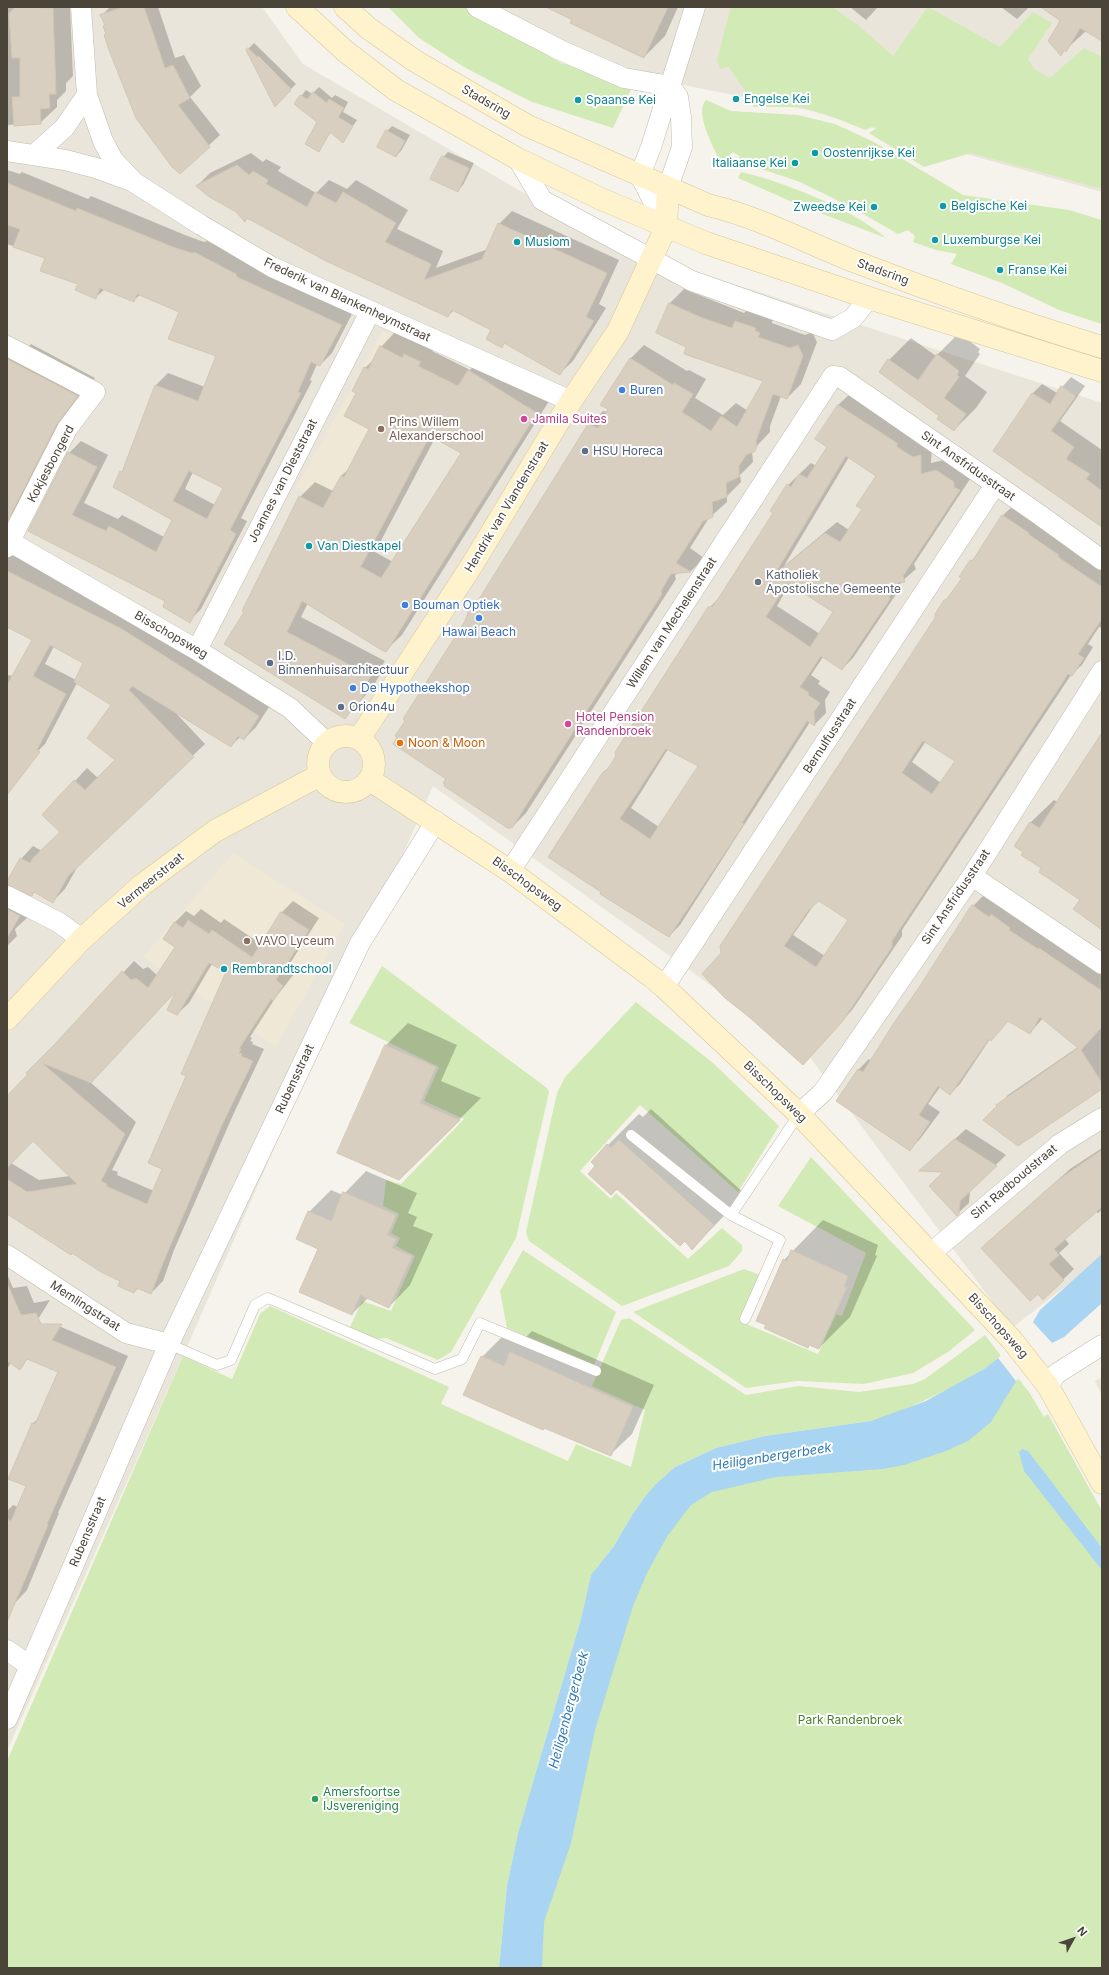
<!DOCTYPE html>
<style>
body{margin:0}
#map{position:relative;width:1109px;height:1975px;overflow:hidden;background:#f6f3ec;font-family:Inter,sans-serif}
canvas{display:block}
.frame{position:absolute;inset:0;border:8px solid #4b4439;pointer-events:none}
.north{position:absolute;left:1053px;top:1919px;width:40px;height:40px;-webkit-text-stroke:3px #fff;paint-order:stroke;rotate:50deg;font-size:11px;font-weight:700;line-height:16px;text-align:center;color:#4b4439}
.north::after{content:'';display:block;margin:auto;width:14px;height:18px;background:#4b4439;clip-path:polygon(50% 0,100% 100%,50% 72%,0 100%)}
</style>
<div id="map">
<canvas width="1109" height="1975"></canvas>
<div class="frame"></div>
<div class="north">N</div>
</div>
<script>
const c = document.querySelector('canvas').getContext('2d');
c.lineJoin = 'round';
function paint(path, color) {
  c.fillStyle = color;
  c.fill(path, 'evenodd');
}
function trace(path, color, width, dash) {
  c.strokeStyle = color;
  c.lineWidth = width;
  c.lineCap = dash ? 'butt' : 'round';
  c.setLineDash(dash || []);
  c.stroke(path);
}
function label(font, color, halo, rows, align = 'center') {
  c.font = font + ' Inter,sans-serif';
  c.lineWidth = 4;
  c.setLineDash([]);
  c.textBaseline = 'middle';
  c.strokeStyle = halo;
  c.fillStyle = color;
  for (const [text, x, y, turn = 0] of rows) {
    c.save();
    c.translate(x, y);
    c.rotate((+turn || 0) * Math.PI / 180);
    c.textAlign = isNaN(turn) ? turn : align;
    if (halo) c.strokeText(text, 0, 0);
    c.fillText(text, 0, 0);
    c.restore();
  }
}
paint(new Path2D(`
 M7,7H262L303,64L613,245L1102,403V1258L1012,1328L809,1056L433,786L183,1356L7,1751Z
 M468,7H1102V192L812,111L561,60Z
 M1102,1377V1396L1095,1381Z`), '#eae5da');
paint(new Path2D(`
 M383,331L468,370L377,531L296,488Z
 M233,853L345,924L276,1047L143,957Z`), '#efe8d6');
paint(new Path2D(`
 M388,7H465L561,63L634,83L613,128L532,102L508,90L464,67L419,38Z
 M731,7H832L858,25L893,56L928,7L1000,47L1033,12L1052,23L1028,59L1034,69L1050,78L1084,48L1102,57V189L971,153L924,167L869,133L877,128L872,127L865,130L838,119L801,107H753L756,95L746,92L729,67L720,69L717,60Z
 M706,100L731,111L798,115L835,124L874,142L963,195L1069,210L1102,220V324L1059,310L1002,283L951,264L957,254L936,250L913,242L915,236L908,230L898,234L849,206L800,182L738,161L740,156L732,152L726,161L719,159C713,147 694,111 706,100Z
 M741,172C785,182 852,209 886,238L799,205L738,178Z
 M382,966L547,1088L549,1092L516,1238L451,1352L438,1360L386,1338L374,1339L350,1327L362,1301L391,1311L415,1256L396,1246L400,1238L391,1233L399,1214L383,1206L386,1180L401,1184L464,1119L424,1101L439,1067L349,1023Z
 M636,1002L713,1063L779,1126L738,1192L640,1105L580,1171L611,1199L616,1193L688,1259L722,1228L742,1245V1251L729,1266L622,1306L529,1241L526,1232L557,1093L565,1077Z
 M811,1157L975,1330L948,1352L913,1373L864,1384L797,1381L746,1388L633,1312L744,1269L760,1275L739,1321L818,1354L836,1314L842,1316L866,1253L778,1206Z
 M523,1250L616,1312L594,1365L507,1328L500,1291Z
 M270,1306L449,1387L441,1404L568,1461L576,1444L631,1467L645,1410L592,1386L621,1320L629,1318L746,1395L798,1386L859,1392L913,1384L925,1379L985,1335L1001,1356L984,1369L951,1388L897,1413L871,1421L765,1436L716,1448L675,1467L644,1498L632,1515L614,1546L591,1575L581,1619L518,1833L507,1886L499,1968H7V1761L183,1356L232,1379L260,1314Z
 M1018,1378L1029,1392L1044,1417L1048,1414L1102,1511V1968H534L535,1917L651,1530L684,1500Z`), '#d2eab5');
paint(new Path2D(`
 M1102,1254V1303L1064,1337L1052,1343L1018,1378L991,1422L968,1441L946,1451L904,1465L882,1469L776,1477L712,1492L691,1505L668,1535L648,1571L633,1606L595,1730L571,1843L544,1922L542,1968H499L507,1886L518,1833L581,1619L591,1575L614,1546L632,1515L644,1498L655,1485L675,1467L716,1448L765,1436L871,1421L926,1401L984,1369L1001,1356L1033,1322L1040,1310Z
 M1022,1449L1028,1451L1102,1548V1570L1024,1471L1019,1452Z`), '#a9d4f2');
paint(new Path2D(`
 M1032,1321L1054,1345L1016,1381L998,1358Z`), '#f6f3ec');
paint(new Path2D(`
 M7,7H70L73,76L66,83V91L57,100V107L40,123L7,125Z
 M110,7H158L175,58L184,55L201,86L190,97L220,135L180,172L105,35L106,33L104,26L106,24L102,15Z
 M548,7H678L665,36L644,57Z
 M850,7H878L866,20Z
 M1001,7H1029L1017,19Z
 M1043,7H1102V43L1100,39L1086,31L1061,54L1062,21Z
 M254,43L296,84L291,89L258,56V59L247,50Z
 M319,87L332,98L335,95L348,102L343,112L357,120L343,141L331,132L319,150L318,122L295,104L306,90L312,94Z
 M392,126L410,135L401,151L396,156L387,131Z
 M448,152L474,163L463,185L457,191L443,157Z
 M251,153L263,162L266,159L281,167L278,171L316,193L329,180L347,189L356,180L408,210L397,229L443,251L436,268L488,249L499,224L512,211L619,260L599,304L606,308L573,361L560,373L505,343L501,347L492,330L454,310L448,316L248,217L245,221L237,211L197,186L210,173Z
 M7,170L20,174L22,172L88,199L91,196L185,235L204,242L207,241L353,312L332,353L320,365L317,364L310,380L312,381L241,518L247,521L201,609L189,621L167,601L30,530L69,453L81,441L108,455L84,503L118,519L122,515L164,537L173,519L115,486L124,468L156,385L168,373L205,387L217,356L180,312L140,295L133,301L105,289L95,298L46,258L7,244ZM193,472L224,488L215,505L185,489Z
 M684,289L744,313L750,307L773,318L772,323L805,335L812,332L817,342L801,384L787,398L781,396L770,426V432L752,451L753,462L740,475L741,482L727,496V502L709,518L690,548L704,558L691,571L677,573L675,576L676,579L526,813L512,827L448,778L479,602L589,425L603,411L607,412L630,359L644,345L687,371L689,370L706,379L695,398L723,415L736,403L748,411L764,381L657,332L670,303Z
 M395,332L417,343L420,340L435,347L432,351L470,370L483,356L551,398L402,635L386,650L308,603L301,617L385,661L381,667L384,668L372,688L345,718L246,611L300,497L315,482L333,491L341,476L351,467L371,428L357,393L365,368L375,358L381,347ZM435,438L463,453L393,562L375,552Z
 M959,333L980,349L978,352L980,354L965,376L987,392L976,408L954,430L889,360L911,338L936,356Z
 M31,344L95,378L75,405L27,499L9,517L7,516V370L14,372V370L7,368V346L25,351Z
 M1071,377L1085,386L1060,421L1102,450V527L995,451L1032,394L1042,384L1057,393Z
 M850,394L932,444L931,463L948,459L970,479L914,564L916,569L902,581L900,585L901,587L853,658L842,669L823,657L811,675L820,681L818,684L830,692L825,700L826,713L815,724L810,722L680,925L669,936L602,893L604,772L612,764L709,608L721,596L774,513L788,485L811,463L816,466L828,446L838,405ZM849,457L877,476L863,509L849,530L837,522L784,566ZM790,583L834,612L820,634L777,606ZM668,749L699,765L659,827L631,808Z
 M1013,506L1067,547L1102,570V628L1099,627L1088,644L1093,647L1082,665L1071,675L902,930V936L852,1010L813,1054L722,953L936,618L945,601L963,578L971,561L978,554L1002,516ZM926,741L956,760L941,783L912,762ZM818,899L849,920L825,956L793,935Z
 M7,552L134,617L271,704L256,727L244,739L240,737L231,746L174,711L205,744L79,864L65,889L53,901L35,892L32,895L21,859L33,846L42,851L61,832L49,809L75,781L87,768L98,778L117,760L112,705L77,683L45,744L33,756L7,742V675L13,676L33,639L7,626ZM54,646L84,662L76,680L45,664Z
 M1102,737V928L1081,899L1025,851L1031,822L1054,800L1058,802Z
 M7,893L26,912L27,918L15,929L17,936L7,946Z
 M983,896L1102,974V1088L998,1106L1008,1095L1078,1047L1043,1018L1030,1033L1009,1020L990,1039L960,1084L950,1094L940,1087L928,1104L940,1112L920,1139L910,1149L838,1101L859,1069L869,1059L871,1061L973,906Z
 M293,901L319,918L287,968L294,974L276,997L250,1037L252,1038L250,1041L253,1042L252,1044L264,1049L233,1115L174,1250L163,1281L151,1293L139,1288L134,1292L122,1281L7,1209V1098L134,961L143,969L148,967L157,975L176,947L164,938L175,922L186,911L194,916L201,909L221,923L224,919L261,944L282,912ZM212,964L227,971L188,1075L163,1168L154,1191L117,1175L118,1172L112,1170L136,1122L90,1082L178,989L177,1014L189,1003ZM33,1139L70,1176L39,1180L11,1163Z
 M408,1023L457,1045L441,1081L481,1098L399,1179L339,1152L386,1045Z
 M651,1109L745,1194L692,1249L685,1240L617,1188L596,1166L608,1145L639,1114L643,1117Z
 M966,1129L1006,1155L970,1190L969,1203L957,1214L945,1171L921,1170Z
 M1102,1148V1210L1098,1213L1096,1212L1064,1238L1069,1244L1059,1253L1074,1269L1043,1299L982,1248L1070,1169Z
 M366,1171L417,1193L408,1213L417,1217L413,1226L433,1234L410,1285L389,1307L368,1298L352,1314L320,1249L309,1212L331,1190L343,1195Z
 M823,1220L878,1245L875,1255L877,1256L850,1317L819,1348L810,1344L807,1347L784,1260Z
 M7,1274L13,1288L27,1286L34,1303L50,1300L7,1369Z
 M59,1326L128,1356L58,1513H59L27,1590L16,1602L7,1598V1511L13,1505L18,1507L27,1486L9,1478L33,1423L40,1417L59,1372L38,1362Z
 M532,1331L654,1385L632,1434L610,1455L545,1427L543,1429L482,1357L504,1335L521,1342Z`), '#0003');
const building = new Path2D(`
 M15,7L53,8L56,94H49L50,108L40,109L41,124L14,126L12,97H20V58H12L9,14Z
 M123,7H144L165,68L173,65L190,98L178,105L210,147L180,174L172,167L136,118L109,50L104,35L106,34L103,26L105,25L100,15Z
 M546,7H668L644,58L570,23L572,20Z
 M1041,7H1102V41L1080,28L1066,52L1064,50L1061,56L1048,41L1060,21Z
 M248,48L291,90L275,107L246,50Z
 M313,92L327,103L329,99L344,108L338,117L353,126L343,143L330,132L319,152L305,144L317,122L294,104L300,95L307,99Z
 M386,130L405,141L396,157L377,147Z
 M442,156L469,168L458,192L430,179Z
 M237,165L249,175L253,171L268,180L266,184L307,207L315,192L336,203L343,192L396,223L385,242L431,264L424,280L482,259L498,223L607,273L586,317L594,321L560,375L504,343L502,348L486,339L491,330L452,310L448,317L326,261L247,218L245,222L236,212L208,196L196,186Z
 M7,183L76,211L77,208L173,247L192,253L194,252L236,274L237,277L342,325L320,366L311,362L298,392L301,393L230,530L236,534L190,623L163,607L165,601L28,531L68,452L97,467L72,515L106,531L109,526L156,552L172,520L113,487L120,471L122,472L155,385L198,401L216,356L168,339L179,312L137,294L134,302L100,288L96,299L75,290L78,284L40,271L45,258L13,247L20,229L7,225ZM189,471L223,488L207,519L173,501Z
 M669,303L700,317L732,328L735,321L756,328L755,331L760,333L758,337L790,348L798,345L803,356L787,399L773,394L756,441L757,447L754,452L746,455L739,466V477L726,483L727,497L712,502L713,517L703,521L676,563L691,572L671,574L661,591L662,594L527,804L512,828L510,827L509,829L444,786L445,784L443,783L446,779L393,744L397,737L395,736L405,721L403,719L465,621L469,610L476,604L588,424L598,428L608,409L600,405L630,358L673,385L674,383L693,394L682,412L711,431L721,416L737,427L763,381L684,354L686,347L656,333Z
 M380,346L402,358L404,354L421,362L418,366L458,386L468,370L537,413L387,651L385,652L302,601L287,632L371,676L367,682L370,683L364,694L358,704L355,703L345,719L224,644L244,612L242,611L299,496L323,508L341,476L344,477L369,429L344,416L356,393L352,391L364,367L368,369ZM430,436L461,453L381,578L361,567Z
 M937,354L959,371L957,375L959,377L944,398L966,414L954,431L937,419L939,416L879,372L888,359L918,380Z
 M7,359L78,396L57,424L8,520Z
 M1061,386L1076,396L1051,431L1074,447L1066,459L1090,474L1086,479L1102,491V527L993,451L1032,393L1050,404Z
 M838,405L897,443V447L913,457L921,455V474L936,470L954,482V487L960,490L903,576L905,582L898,583L889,597L890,599L842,670L821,656L800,687L809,693L808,695L820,703L814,712L815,726L807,721L742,823L744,824L669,937L600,894L601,892L548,857L603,772L606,771L611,764L616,756L615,753L617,749L708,607L713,606L718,599L773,513L770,511L787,484L791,487L799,474L807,478L827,447L815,439ZM846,456L876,476L856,506L862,509L840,542L825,533L775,574ZM788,583L833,612L810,647L766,617ZM666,749L698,766L650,839L620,819Z
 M1002,515L1029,533L1028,534L1059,555L1058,557L1102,587V619L1078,654L1084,658L1072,676L1068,674L892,941V947L842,1022L803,1065L749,1017L725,998L702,974L721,953L720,946L935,618V614L944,600H946L962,578L959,577L970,560L972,561ZM923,741L955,761L932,794L902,773ZM819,901L848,920L816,967L784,946L808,911Z
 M7,571L122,629L259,716L244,740L238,736L231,747L132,686L129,690L194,757L68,876L53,903L34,892L32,896L7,885V881L20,858L30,863L33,858L60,832L42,815L48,808L74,780L85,790L115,760L87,738L111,705L74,682L83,663L50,645L33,676L66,694L37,750L40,752L7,795V685L32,640L7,627Z
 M1102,733V930L1073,909L1080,900L1039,872L1041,868L1021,855L1023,852L1014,846L1030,822L1039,828Z
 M972,905L989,917L991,914L1010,928L1009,930L1038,949L1039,948L1102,991V1027L1081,1050L1102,1083V1089L1018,1146L983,1120L997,1106L996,1105L1078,1048L1040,1017L1030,1034L1008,1021L991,1041L989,1039L950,1095L938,1086L919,1115L930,1122L910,1151L836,1101L858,1069L863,1072L894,1023L918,989Z
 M7,909L20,916L7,938Z
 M281,912L309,930L276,980L283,986L273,1001L271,999L239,1049H241L239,1053L242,1054L241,1056L253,1061L221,1127L163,1263L151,1294L137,1288L134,1293L118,1286L120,1281L101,1272L72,1253L71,1255L7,1214V1179L27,1192L77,1184L33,1141L7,1168V1096L28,1074L26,1073L54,1045L122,971L131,980L136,978L148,988L175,947L163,939L174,922L183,928L188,920L209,934L212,930L252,957ZM209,963L226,972L181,1074L186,1076L148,1163L162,1169L147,1204L106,1186L107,1184L101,1181L125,1134L42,1063L91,1083L176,991L167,1010L177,1015Z
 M385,1045L436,1067L420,1103L460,1120L399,1180L337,1153Z
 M955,1139L997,1166L960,1201L959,1214L957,1216L929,1186L943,1172L919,1171Z
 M619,1140L714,1225L692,1250L685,1241L680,1246L617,1189L611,1195L588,1174L595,1166L591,1162L607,1144L611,1148Z
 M1102,1150V1207L1054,1249L1059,1255L1049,1264L1064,1280L1043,1300L1038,1294L1030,1301L981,1248L1058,1180Z
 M343,1192L396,1215L387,1235L396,1239L392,1248L412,1256L389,1308L360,1295L352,1315L299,1292L318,1249L296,1239L308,1211L331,1221Z
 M791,1250L848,1276L844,1287H847L819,1349L809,1345L808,1348L764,1328L766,1325L756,1321L783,1259L787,1261Z
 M7,1283L21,1315L36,1313L41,1324H62L52,1340L116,1367L47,1524L48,1525L7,1622V1519L11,1521L26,1486L8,1479L32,1423L35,1424L58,1372L27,1359L20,1370L7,1361Z
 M510,1352L633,1407L611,1456L544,1428L543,1430L463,1395L481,1356L504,1366Z`);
paint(building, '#d8cfc1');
trace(building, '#d3c7b4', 1);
const lane = new Path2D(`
 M631,1135L731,1215L799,1114
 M731,1215L780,1240L745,1319
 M169,1344L217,1365L231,1360L255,1305L268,1298L435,1369L462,1359L480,1323L596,1371`);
const street = new Path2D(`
 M81,7L87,95
 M477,7L560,50L624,78L670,86
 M7,151L65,160L96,168L132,181L201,225L272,267L571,401
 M34,155L64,128L87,95L103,141L113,160L131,179
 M518,159L542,200L692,281L832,330L853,318L869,298
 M668,188L682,147L681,117L678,97L670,86
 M666,227L640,175L651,147L695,7
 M7,346L95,392L67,429L7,547
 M7,540L197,650L290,708L327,743
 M197,650L370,312
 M510,871L833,376L840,377L1037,513L1102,560
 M972,876L1102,964
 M7,896L58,922L82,939
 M664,987L995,485
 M799,1114L823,1092L972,876L1102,671
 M931,1253L1060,1144L1102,1118
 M7,1255L126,1333L169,1344
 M1048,1386L1056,1374L1102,1345
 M7,1650L30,1666
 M7,1719L169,1344L360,943L436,821`);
const secondary = new Path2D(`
 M297,7L345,51L396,90L518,159L601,199L706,243L869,298L1102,371
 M345,7L368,28L415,61L528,126L708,205C759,217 807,243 856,262C937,293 1019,322 1102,347
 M318 764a28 28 0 1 1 56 0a28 28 0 1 1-56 0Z
 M359,739L472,565L571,401L618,331L666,227L668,188
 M370,780L510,871L652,977L664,987L799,1114L1012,1340L1048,1386L1102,1483
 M7,1019L82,939L142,885L215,831L320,775`);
trace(lane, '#c2bbae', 11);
trace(street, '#c2bbae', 21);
trace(secondary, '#d6c79b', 23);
trace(lane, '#fff', 10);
trace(street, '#fff', 20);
trace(secondary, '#fff3cd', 22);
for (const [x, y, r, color] of [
 [736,99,4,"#0f9aa8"],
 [578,100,4,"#0f9aa8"],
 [815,153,4,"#0f9aa8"],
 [795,163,4,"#0f9aa8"],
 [943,206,4,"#0f9aa8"],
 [874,207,4,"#0f9aa8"],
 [935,240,4,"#0f9aa8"],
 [517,242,4,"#0f9aa8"],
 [1000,270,4,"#0f9aa8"],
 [622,390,4,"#3f7fe0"],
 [524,419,4,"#d1479c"],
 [381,429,4,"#8d6e63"],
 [585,451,4,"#5c6f8a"],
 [309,546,4,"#0f9aa8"],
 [758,582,4,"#6b7280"],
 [405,605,4,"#3f7fe0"],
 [479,618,4,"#3f7fe0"],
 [270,663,4,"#5c6f8a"],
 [353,688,4,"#3f7fe0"],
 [341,707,4,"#5c6f8a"],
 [568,724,4,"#d1479c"],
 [400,743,4,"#e8710a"],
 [247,941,4,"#8d6e63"],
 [224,969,4,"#0f9aa8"],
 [315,1799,4,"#2e9e5b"]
]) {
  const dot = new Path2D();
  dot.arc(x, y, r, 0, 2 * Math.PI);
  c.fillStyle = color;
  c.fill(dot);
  trace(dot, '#fff', 1.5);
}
label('12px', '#0d838f', '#fff', [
 ["Engelse Kei",744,99],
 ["Spaanse Kei",586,100],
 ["Oostenrijkse Kei",823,153],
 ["Italiaanse Kei",787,163,"right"],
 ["Belgische Kei",951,206],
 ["Zweedse Kei",866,207,"right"],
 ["Luxemburgse Kei",943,240],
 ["Musiom",525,242],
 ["Franse Kei",1008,270],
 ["Van Diestkapel",317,546],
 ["Rembrandtschool",232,969]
], 'left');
label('12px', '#4b4439', '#fff', [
 ["Stadsring",486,102,30],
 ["Stadsring",883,272,20],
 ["Frederik van Blankenheymstraat",347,300,25],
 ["Kokjesbongerd",51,464,-62],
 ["Sint Ansfridusstraat",968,466,35],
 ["Joannes van Dieststraat",283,481,-63],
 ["Hendrik van Viandenstraat",507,507,-59],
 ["Willem van Mechelenstraat",672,623,-57],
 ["Bisschopsweg",171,635,30],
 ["Bernulfusstraat",830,736,-57],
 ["Vermeerstraat",151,881,-39],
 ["Bisschopsweg",527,884,36],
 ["Sint Ansfridusstraat",956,897,-56],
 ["Rubensstraat",295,1079,-65],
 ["Bisschopsweg",775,1092,44],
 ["Sint Radboudstraat",1014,1182,-40],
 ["Memlingstraat",85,1306,33],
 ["Bisschopsweg",998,1326,48],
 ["Rubensstraat",88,1532,-67]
]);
label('12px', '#366cbe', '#fff', [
 ["Buren",630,390],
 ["Bouman Optiek",413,605],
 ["Hawai Beach",479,632,"center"],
 ["De Hypotheekshop",361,688]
], 'left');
label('12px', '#b23c85', '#fff', [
 ["Jamila Suites",532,419],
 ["Hotel Pension",576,717],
 ["Randenbroek",576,731]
], 'left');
label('12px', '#785e54', '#fff', [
 ["Prins Willem",389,422],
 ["Alexanderschool",389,436],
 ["VAVO Lyceum",255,941]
], 'left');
label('12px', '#4e5e75', '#fff', [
 ["HSU Horeca",593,451],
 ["I.D.",278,656],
 ["Binnenhuisarchitectuur",278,670],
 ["Orion4u",349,707]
], 'left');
label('12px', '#5b616d', '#fff', [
 ["Katholiek",766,575],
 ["Apostolische Gemeente",766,589]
], 'left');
label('12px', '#c56008', '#fff', [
 ["Noon & Moon",408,743]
], 'left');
label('12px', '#4a7f2a', '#fff', [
 ["Park Randenbroek",850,1720]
]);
label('12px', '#27864d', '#fff', [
 ["Amersfoortse",323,1792],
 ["IJsvereniging",323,1806]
], 'left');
label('italic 13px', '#2e7ab2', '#fff', [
 ["Heiligenbergerbeek",772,1457,-9],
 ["Heiligenbergerbeek",569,1710,-75]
]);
</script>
